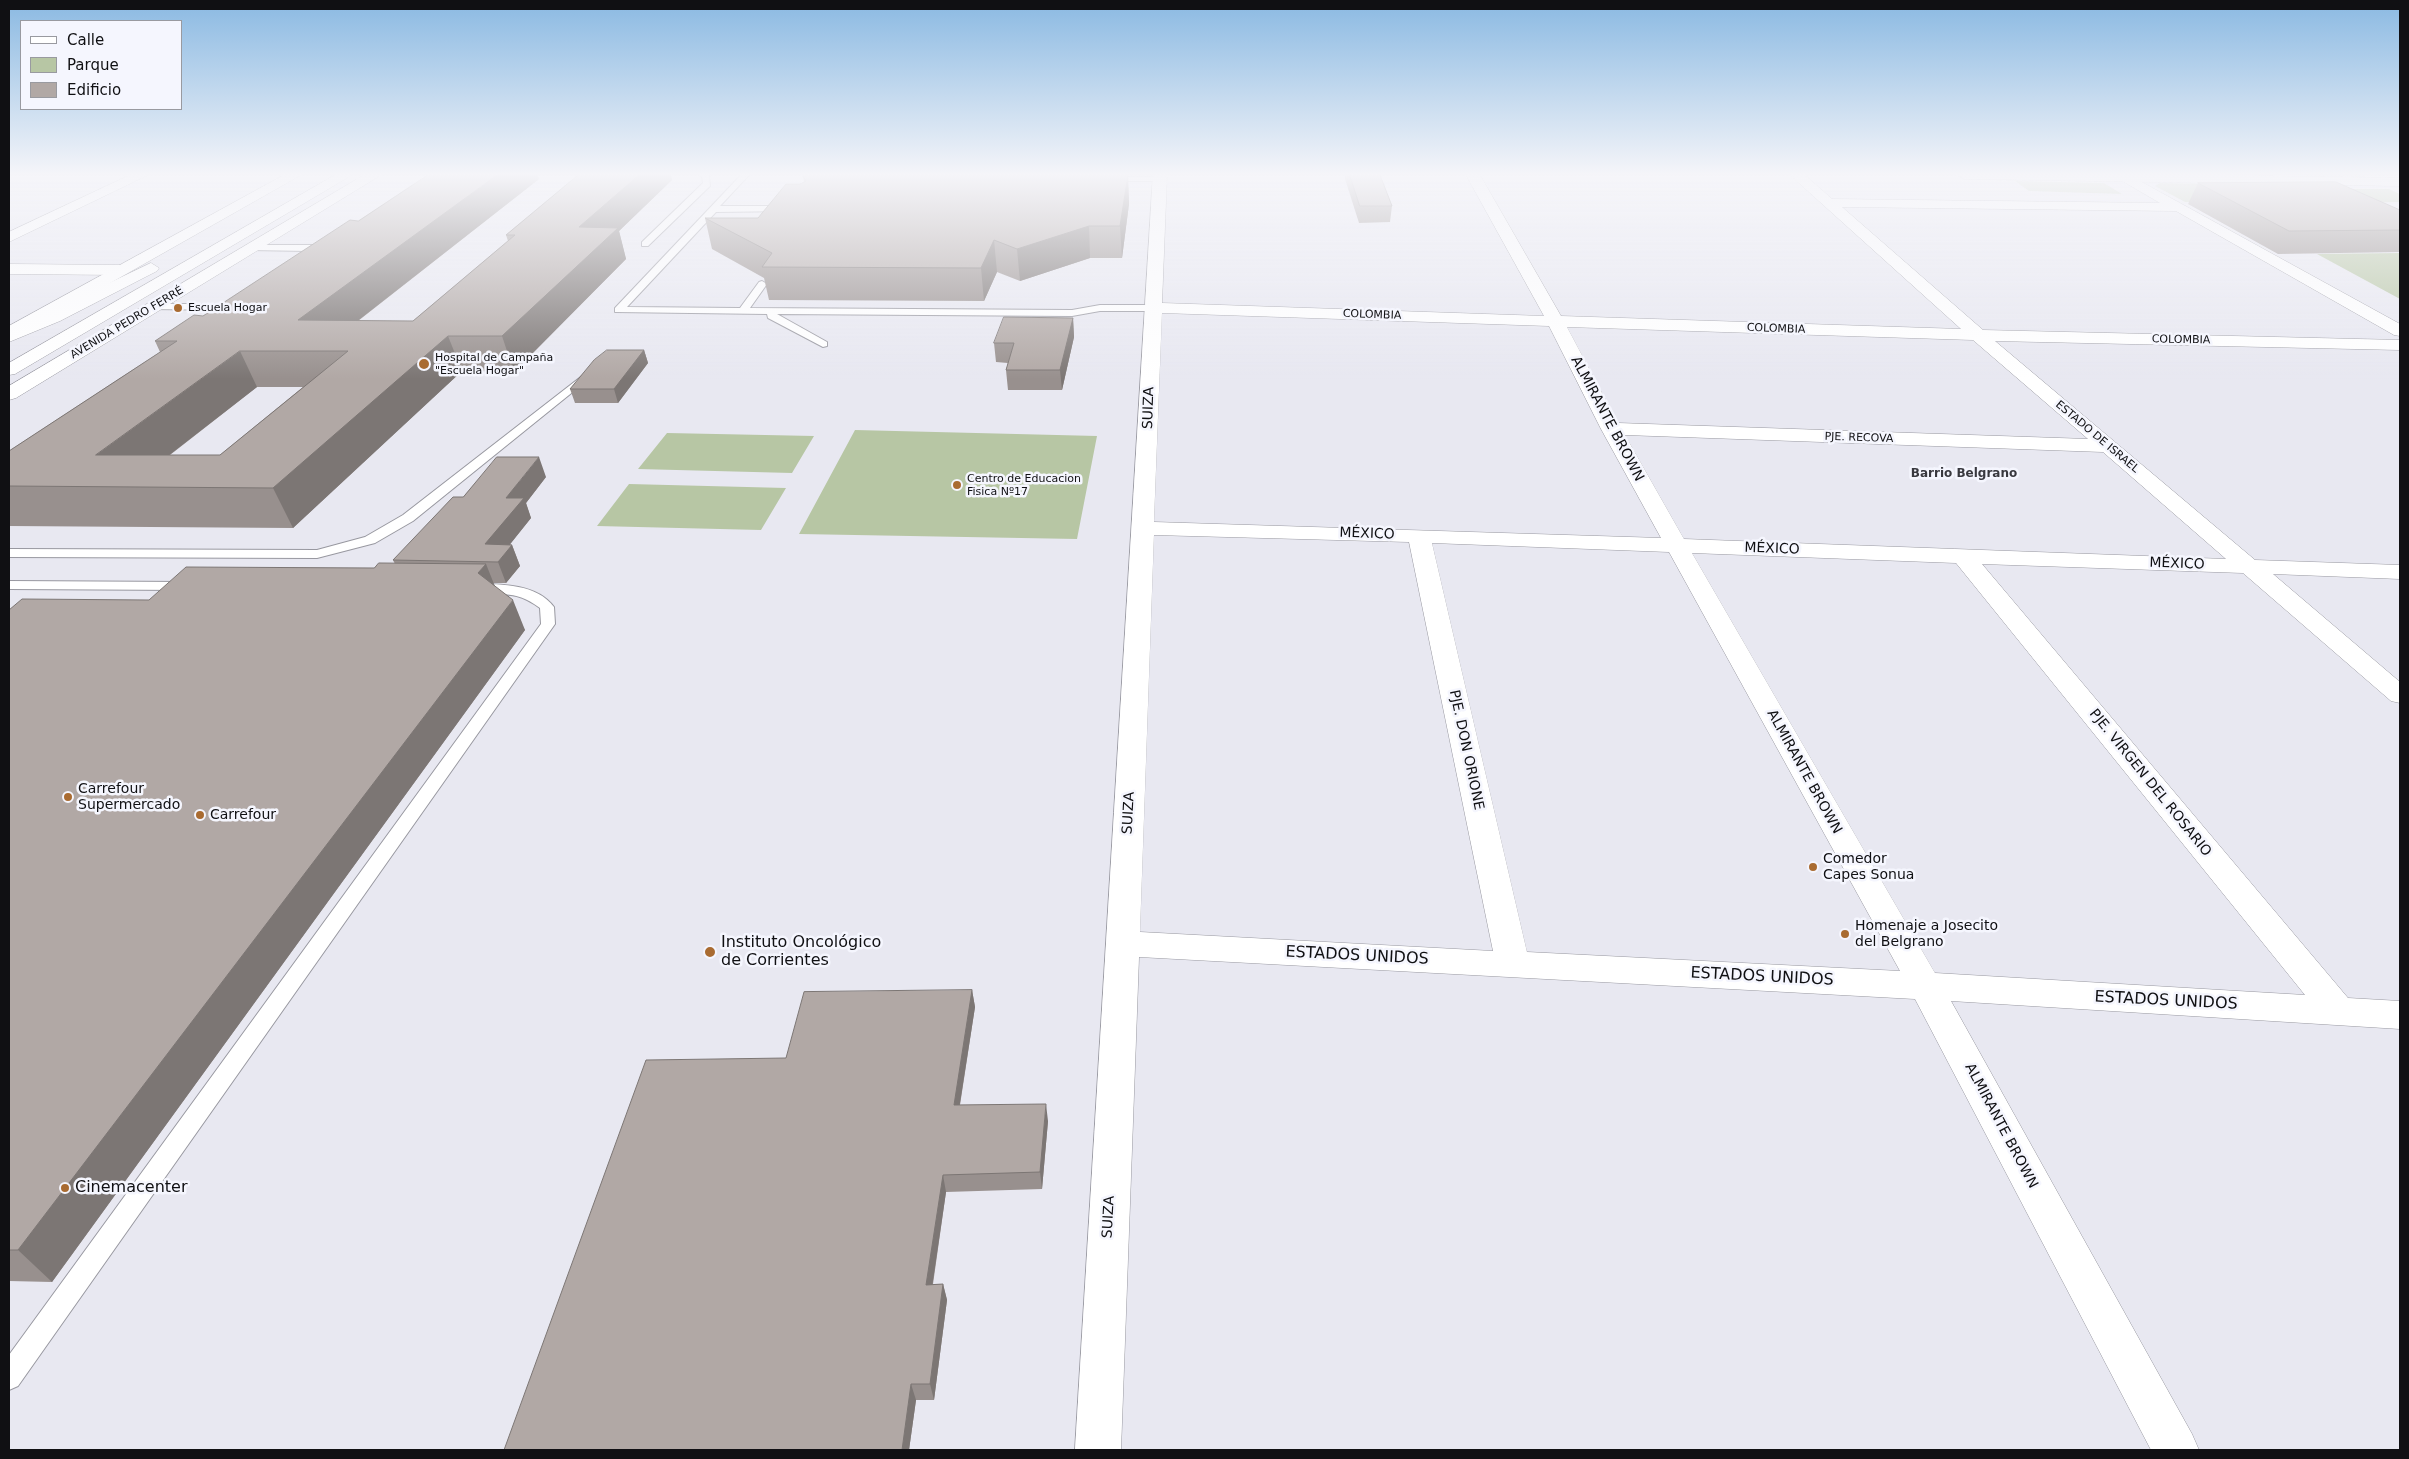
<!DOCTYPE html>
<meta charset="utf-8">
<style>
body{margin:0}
#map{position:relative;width:2409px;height:1459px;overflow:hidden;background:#e8e8f1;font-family:"DejaVu Sans",sans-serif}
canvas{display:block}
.frame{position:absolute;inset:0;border:10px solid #101013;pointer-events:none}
.legend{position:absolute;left:20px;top:20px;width:162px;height:90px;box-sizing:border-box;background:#f5f6fe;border:1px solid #999aa0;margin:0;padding:6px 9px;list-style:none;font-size:15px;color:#101013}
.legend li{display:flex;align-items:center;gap:10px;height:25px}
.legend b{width:25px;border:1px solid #999aa0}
</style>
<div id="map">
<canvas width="2409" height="1459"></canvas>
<div class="frame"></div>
<ul class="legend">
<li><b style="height:6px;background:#fff"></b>Calle</li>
<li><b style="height:14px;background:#b7c6a4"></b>Parque</li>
<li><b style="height:14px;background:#b1a8a5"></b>Edificio</li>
</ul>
</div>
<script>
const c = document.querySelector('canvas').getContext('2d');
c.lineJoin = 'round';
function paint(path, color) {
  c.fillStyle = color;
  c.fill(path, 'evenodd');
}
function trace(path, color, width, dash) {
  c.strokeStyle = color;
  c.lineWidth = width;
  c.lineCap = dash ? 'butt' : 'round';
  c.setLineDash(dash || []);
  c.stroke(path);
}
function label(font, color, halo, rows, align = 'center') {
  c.font = font + ' "DejaVu Sans",sans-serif';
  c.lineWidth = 5;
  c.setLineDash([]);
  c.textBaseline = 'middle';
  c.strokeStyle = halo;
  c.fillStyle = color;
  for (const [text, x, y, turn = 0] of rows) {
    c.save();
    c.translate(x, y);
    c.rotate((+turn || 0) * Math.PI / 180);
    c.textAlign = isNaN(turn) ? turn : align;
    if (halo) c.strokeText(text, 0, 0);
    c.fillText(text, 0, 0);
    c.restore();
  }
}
paint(new Path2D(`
 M2015,181L2104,183L2122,194L2029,191Z
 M2160,183L2277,185L2314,202H2185L2155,186Z
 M2324,189H2389L2400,194V202L2353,203Z
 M2400,253V299L2317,254Z
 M855,430L1097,436L1077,539L799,534Z
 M667,433L814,436L792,473L638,469Z
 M629,484L786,488L761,530L597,526Z`), '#b7c6a4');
const lane = new Path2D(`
 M699,175H709L710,186L648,246H642V242L703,183L702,177Z
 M741,175H749L720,206H787L791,209L790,211L716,212L627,307L740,308L759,282L762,281L767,284L750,308L1072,310L1100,305H1153L1158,308L1153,311H1100L1072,316L777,314L827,342V346L823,347L768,318L767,314L615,312V308Z
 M1113,177H1159L1163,179L1159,181H1120L1119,188L1115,190L1111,188Z
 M252,245H318L322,248L308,258L303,255L308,251L249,250L248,248Z
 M153,304H228L233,307L228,310L150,309V305Z
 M591,369L596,372L595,374L413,521L375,543L317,558L9,557V549L317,550L365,537L403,515Z
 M9,581L186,582L193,586L186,590L9,589Z
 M476,584C502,584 537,584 554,607L555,624L18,1386L9,1390V1355L541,624L540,608C512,587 499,598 471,591L469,588Z`);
const street = new Path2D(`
 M130,175H148L9,242V232Z
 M1153,175H1167L1162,303L1544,316L1466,175H1480L1561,316L1961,329L1790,175H1805L1832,199L2160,203L2112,175H2129L2400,324V336L2394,335L2176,211L1842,207L1983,330L2400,340V350L1995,341L2255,560L2400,565V579L2273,574L2400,682V703L2391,701L2243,573L1982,564L2348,998L2400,1001V1029L1951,1001L2192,1434L2199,1450H2151L1915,999L1139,957L1121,1450H1075ZM1162,313L1549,326L1601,429L1661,538L1154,522ZM1567,327L1973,340L2088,439L1618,423ZM1625,435L2103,452L2226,559L1684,539ZM1154,535L1409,542L1493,951L1140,932ZM1432,543L1669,552L1900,971L1527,952ZM1692,553L1956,563L2305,995L1935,973Z
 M9,264L122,265L130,270L122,275L9,274Z`);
const secondary = new Path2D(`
 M284,175H301L15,337L9,338V326Z
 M364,175H381L16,398L9,400V386Z
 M1957,175H2220L2400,178V186L1964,179Z`);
const highway = new Path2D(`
 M335,175H352L15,374L9,375V363Z
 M151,263L159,268L157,271L60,321L9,342V331Z`);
trace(lane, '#9898a0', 2);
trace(street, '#9898a0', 1);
trace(secondary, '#9898a0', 1);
trace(highway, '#9898a0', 1);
paint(lane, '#fff');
paint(street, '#fff');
paint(secondary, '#fff');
paint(highway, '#fff');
paint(new Path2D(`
 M578,175H671L672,180L619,231L626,259L514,372L462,371L293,528L9,526V451L160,352L155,341L203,316L358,221L539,179L358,321H413L508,241L506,235ZM257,387H303L220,455H170Z
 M1128,175L1129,204L1122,258H1090L1020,281L997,272L984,301L769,300L764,278L712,249L705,218H758L804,182L803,176Z
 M1345,175H1380L1392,206L1390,222L1359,223L1345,179Z
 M2198,183L2400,210V252L2278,254L2188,204Z
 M1073,318L1074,337L1062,390H1008L1006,370L1008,363L996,362L994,343Z
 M644,350L648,363L618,403H575L570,389Z
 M546,477L526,503L531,518L510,544L512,545L520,566L506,583H493L525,630L52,1282L9,1281V610L149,600L374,568L395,564L393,560L463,497Z
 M972,990L975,1007L960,1105L1048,1121L1042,1189L946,1192L933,1284H943L947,1300L934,1400H916L909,1450H504Z`), '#98908e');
paint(new Path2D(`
 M497,175H538L539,179L319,351L298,320Z
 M639,175H671L672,180L619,231L626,259L514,372L502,336L579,227Z
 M1128,175L1129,204L1122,258L1120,226Z
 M1089,226L1090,258L1020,281L1017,249Z
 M994,240L997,272L984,301L981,268Z
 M1073,318L1074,337L1062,390L1060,370Z
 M448,336L462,371L293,528L273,488Z
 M644,350L648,363L618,403L614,389Z
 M240,351L257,387L128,487L96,455Z
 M539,457L546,477L526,503L531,518L496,562L485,544L506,498Z
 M512,545L520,566L506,583L498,562Z
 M486,564L498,594L478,573Z
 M513,600L525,630L52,1282L18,1250Z
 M972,990L975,1007L957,1122L954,1105Z
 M1046,1104L1048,1121L1042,1189L1040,1172Z
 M943,1175L946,1192L930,1301L926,1285Z
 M943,1284L947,1300L934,1400L930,1384Z
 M911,1384L916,1400L909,1450H902Z`), '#7c7674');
const building = new Path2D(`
 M428,175H497L298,320L413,321L515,235H506L578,175H639L579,227L618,228L502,336H448L273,488L9,486V451L177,341H155L194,315L203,316L350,220L358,221ZM240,351H348L220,455H96Z
 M804,175H1128L1120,226H1089L1017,249L994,240L981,268L762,267L772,253L705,218H758L786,184H800L806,181L803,176Z
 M1350,175H1380L1392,206H1360Z
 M2336,182L2400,210V230L2289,231L2198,183Z
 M1004,317L1073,318L1060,370H1006L1014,343H994Z
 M607,350H644L614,389H570L594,360Z
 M497,457H539L506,498H524L485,544L512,545L498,562L393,560L453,497H463Z
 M379,563L486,564L478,573L513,600L18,1250H9V610L22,599L149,600L186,567L374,568Z
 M972,990L954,1105L1046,1104L1040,1172L943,1175L926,1285L943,1284L930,1384H911L902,1450H504L646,1060L786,1058L804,992Z`);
paint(building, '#b1a8a5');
trace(building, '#7c7674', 1);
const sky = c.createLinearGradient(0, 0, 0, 379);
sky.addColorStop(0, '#8ab9e2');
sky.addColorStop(0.46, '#f5f5f9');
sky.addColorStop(1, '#f5f5f900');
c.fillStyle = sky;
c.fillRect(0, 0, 2409, 379);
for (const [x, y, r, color] of [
 [178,308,5,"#a96b31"],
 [424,364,6,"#a96b31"],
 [957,485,5,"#a96b31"],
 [68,797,5,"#a96b31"],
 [200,815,5,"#a96b31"],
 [1813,867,5,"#a96b31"],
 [1845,934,5,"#a96b31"],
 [710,952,6,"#a96b31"],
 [65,1188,5,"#a96b31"]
]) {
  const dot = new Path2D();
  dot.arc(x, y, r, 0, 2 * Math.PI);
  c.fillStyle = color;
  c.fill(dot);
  trace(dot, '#f5f6fe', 2);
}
label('11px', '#101013', '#f5f6fe', [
 ["Escuela Hogar",188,308],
 ["Hospital de Campaña",435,358],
 ["\"Escuela Hogar\"",435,371],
 ["Centro de Educacion",967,479],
 ["Fisica Nº17",967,492]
], 'left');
label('11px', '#101013', '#f5f6fe', [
 ["COLOMBIA",1372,315,2],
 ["AVENIDA PEDRO FERRÉ",127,323,-31],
 ["COLOMBIA",1776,329,2],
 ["COLOMBIA",2181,340,1],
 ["ESTADO DE ISRAEL",2097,437,40],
 ["PJE. RECOVA",1859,438,2]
]);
label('bold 12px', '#39393f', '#f5f6fe', [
 ["Barrio Belgrano",1964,474]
]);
label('14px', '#101013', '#f5f6fe', [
 ["SUIZA",1149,408,-88],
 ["ALMIRANTE BROWN",1607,419,62],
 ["MÉXICO",1367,534,2],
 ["MÉXICO",1772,549,2],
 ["MÉXICO",2177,564,2],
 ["PJE. DON ORIONE",1466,750,78],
 ["ALMIRANTE BROWN",1804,772,61],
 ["PJE. VIRGEN DEL ROSARIO",2150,783,51],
 ["SUIZA",1129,813,-87],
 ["ALMIRANTE BROWN",2001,1126,62],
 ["SUIZA",1109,1217,-87]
]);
label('14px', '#101013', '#f5f6fe', [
 ["Carrefour",78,789],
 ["Supermercado",78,805],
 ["Carrefour",210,815],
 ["Comedor",1823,859],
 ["Capes Sonua",1823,875],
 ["Homenaje a Josecito",1855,926],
 ["del Belgrano",1855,942]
], 'left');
label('16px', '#101013', '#f5f6fe', [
 ["Instituto Oncológico",721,943],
 ["de Corrientes",721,961],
 ["Cinemacenter",75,1188]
], 'left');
label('16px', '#101013', '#f5f6fe', [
 ["ESTADOS UNIDOS",1357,956,3],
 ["ESTADOS UNIDOS",1762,977,3],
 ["ESTADOS UNIDOS",2166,1001,3]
]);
</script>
